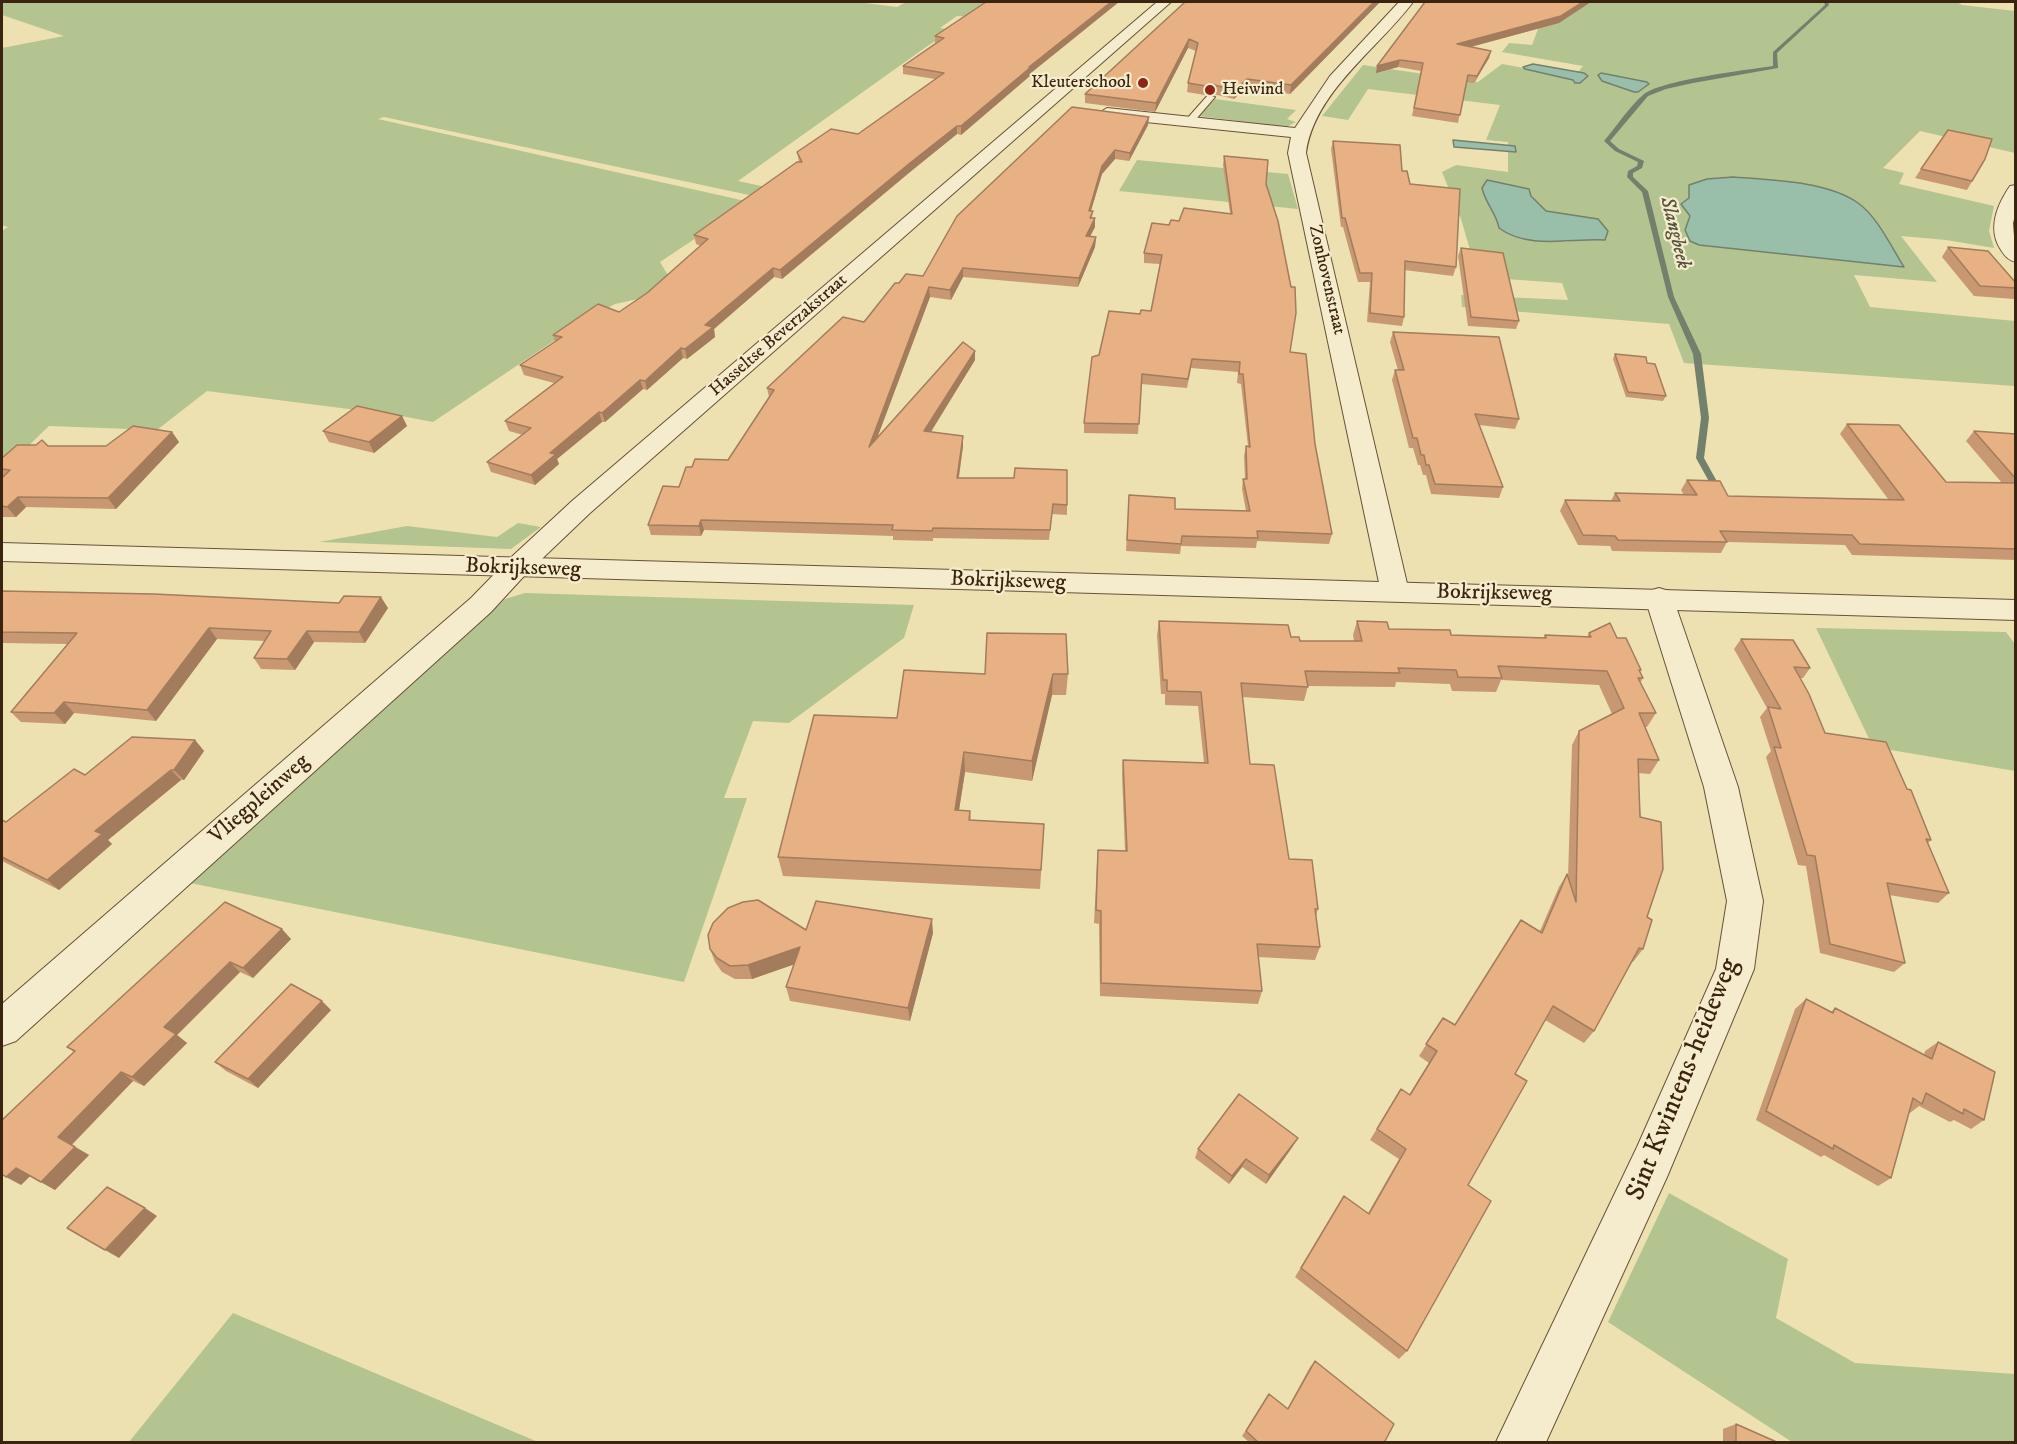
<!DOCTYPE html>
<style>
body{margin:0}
#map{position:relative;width:2017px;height:1444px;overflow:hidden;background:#eee1b1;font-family:"IM FELL DW Pica",serif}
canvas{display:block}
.frame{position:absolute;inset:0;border:3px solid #3a230f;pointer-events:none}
</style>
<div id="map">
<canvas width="2017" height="1444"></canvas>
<div class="frame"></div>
</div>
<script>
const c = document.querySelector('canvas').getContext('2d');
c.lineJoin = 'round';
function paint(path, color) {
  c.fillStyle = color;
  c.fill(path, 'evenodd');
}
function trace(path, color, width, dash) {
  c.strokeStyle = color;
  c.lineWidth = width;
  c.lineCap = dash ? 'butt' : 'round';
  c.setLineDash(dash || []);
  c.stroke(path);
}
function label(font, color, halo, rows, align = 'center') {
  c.font = font + ' "IM FELL DW Pica",serif';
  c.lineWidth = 4.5;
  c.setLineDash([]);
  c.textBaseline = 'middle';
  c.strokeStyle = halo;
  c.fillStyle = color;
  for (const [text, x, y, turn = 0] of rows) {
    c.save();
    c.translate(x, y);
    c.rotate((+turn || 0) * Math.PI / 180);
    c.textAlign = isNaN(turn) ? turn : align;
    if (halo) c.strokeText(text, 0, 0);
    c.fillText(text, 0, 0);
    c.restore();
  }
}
paint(new Path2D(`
 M2,2H857L897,7L906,2H993L970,17L957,16L940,28L953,30L926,47L738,181L816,198L805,207L384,117L378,119L750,202L660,262L669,277L665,284L638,299L615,304L579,324L433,422L396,415L207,391L157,430L49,426L2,471V231L8,227L2,225V48L64,36L2,15Z
 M1534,2H1957L1962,5L2015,11V153L1920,131L1883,168L1904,173L1899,184L1994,206L1989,231L1994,248L1946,240L1901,236L1937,282L1854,275L1870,307L2015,321V386L1684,363L1669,324L1462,307L1461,295L1568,300L1562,283L1478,277L1461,219L1442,172L1456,165L1508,172V142L1486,140L1500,105L1368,89L1348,120L1322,116L1363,65L1478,82L1502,64L1574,77L1583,66L1502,52L1509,43L1532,45L1544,13ZM1487,180L1529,189C1538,217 1580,228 1605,240L1583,238L1566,242L1499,228ZM1860,204L1884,234L1903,267L1699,245Z
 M1215,99L1296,110L1287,119L1296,122L1286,127L1254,126L1253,123L1199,116Z
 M1137,160L1288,174L1298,209L1119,191Z
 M518,523L541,527L511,549L319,542L407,526L497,537Z
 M525,593L914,605L904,638L789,723L753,721L724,798H747L684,982L190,883L505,599Z
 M1816,628L2006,632L2015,644V771L1873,747Z
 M1669,1193L1788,1259L1776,1318L1855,1363L2015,1374V1442H1792L1608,1322Z
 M233,1313L538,1442H129Z`), '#b3c490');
const water = new Path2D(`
 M1533,64L1584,73L1588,76L1580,83H1575L1573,80L1525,69L1523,67Z
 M1601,73L1647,82L1649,84L1638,92H1634L1602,81L1598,75Z
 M1453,140L1515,146L1516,152L1454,147Z
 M1733,177C1770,180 1827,181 1858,203C1877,216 1892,248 1904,267L1699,245L1690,241L1685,230L1690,216L1681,204L1689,198V185L1707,179Z
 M1487,180L1529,189L1531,196L1546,211L1598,219L1608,231L1605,240C1572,238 1528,250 1499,228C1497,214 1485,203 1482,188Z`);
paint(water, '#99beaa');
trace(water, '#73806c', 1.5);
paint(new Path2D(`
 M1824,2H1828L1829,5L1777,53L1778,68L1693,83L1666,89L1648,96L1610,141L1619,149L1644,161L1642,168L1633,173V177L1648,191L1674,297L1701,354L1709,418L1704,458L1720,487L1716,490L1712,487L1696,458L1701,418L1693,354L1668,297L1642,192L1627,177L1628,171L1637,166L1638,162L1615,151L1604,141C1615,128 1630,106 1643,95C1660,80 1747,70 1773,66V52L1825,5Z`), '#73806c');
const service = new Path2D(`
 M1208,95L1215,97L1191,125H1185V121Z`);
const minor = new Path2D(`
 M1157,2H1171L590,513L525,575L491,612L16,1041L2,1046V1004L471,598L505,563L572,501Z
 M1399,2H1413C1378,49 1314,92 1306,153L1409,592L1405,599L1395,601L1385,599L1381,592L1288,153L1291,137L1107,118L1099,113L1107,108L1295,128L1330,76Z
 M2016,185V212L2013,223L2016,262C2008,260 2005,256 2001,250C1987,229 1997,205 2010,186Z
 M1659,588L1669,591L1673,598L1738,787L1763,901L1754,969L1667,1177L1546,1442H1496L1637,1147L1716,969L1727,901L1704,787L1645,598L1649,591Z`);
const tertiary = new Path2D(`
 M2,543L2016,600V620L2,561Z`);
trace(service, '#675238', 2);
trace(minor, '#675238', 2);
trace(tertiary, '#675238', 2);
paint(service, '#f4eccc');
paint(minor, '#f4eccc');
paint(tertiary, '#f4eccc');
paint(new Path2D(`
 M986,2L1031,73V75L961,135L957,134L910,172L782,279L774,277L714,329L715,337L687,359L683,358L647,390L643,389L605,422H602L557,459L559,464L535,485L491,472L487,462L523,435L509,431L505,421L554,383L524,375L520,365L555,342L553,335L619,312L647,293L701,246L696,244L694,235L799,162L797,152L858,134L935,79L903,74V66L935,43V36Z
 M1185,2H1380L1290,94L1245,88L1234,99L1209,93L1205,95L1187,92L1188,83L1196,51L1188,48L1155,112L1085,103V94Z
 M1425,2L1559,23L1471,47L1491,51L1489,58L1474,83L1466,82L1458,123L1412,116L1421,71L1398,67L1376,73Z
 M1149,117L1148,125L1129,161L1115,159L1102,174L1091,211H1093L1092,218L1095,227L1090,237H1096L1095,247L1078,287L963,277L951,300L930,297L877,438L975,360L931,432L963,446L959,478L1067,505V515L1052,514L1049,540L933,538V541L893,540V536L704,530L701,536L651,535L648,525L679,487L692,467L728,460L769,397L767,388L864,322L899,283L923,276Z
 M1333,141L1402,171L1410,184L1456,267L1453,276L1404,270V317L1402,326L1367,322L1370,282H1358L1343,227H1341L1331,149Z
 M1224,156L1266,184L1290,352L1315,444L1332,534L1329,544L1257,541L1256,548L1181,546L1180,554L1126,551L1129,495L1175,509L1246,511L1242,489L1243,479H1245L1244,456L1246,446H1248L1241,384L1237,383L1238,372L1191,368L1187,388L1141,384L1138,434L1084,433V423L1099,355L1140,314L1151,311L1160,264L1144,263V253L1169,225L1179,221L1230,213L1223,165Z
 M1985,159L1967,190L1915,178L1921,169Z
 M1948,247L2016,283V297L2014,299L1974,296L1942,257Z
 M1461,248L1519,321L1516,329L1468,326L1458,256Z
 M1393,332L1519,419L1515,429L1479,425L1503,487L1499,498L1431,494L1426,475H1423L1420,465H1418L1413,448H1409L1392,380L1395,370H1398L1390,342Z
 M1615,354L1666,396L1663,401L1626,397L1613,359Z
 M402,416L407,426L374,453L329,442L323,431Z
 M1847,424L1946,482L2002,483L1966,441L1974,431L2016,434V560L1852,555L1845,545L1727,542L1721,553L1612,551L1610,546L1578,545L1560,511L1565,500L1611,501L1615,493L1684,495L1681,490L1687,480L1728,496L1888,499L1840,434Z
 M172,432L179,442L116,509L26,507L16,517H2V458L48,446H106Z
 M2,591L388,608L365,643L314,642L295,670L261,669L254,658L265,641L217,639L156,721L74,713L65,724L21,722L11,712L68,644L2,643Z
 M1159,621L1291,637L1300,641H1354L1353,635L1357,621L1389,629L1451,635L1543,638L1545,635L1587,637L1589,633L1617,638L1641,670L1640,672L1643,678L1640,683L1656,713L1647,727H1645L1659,760L1650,774L1638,773L1647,917L1643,949L1633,962H1632L1594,1031L1584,1043L1545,1020L1515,1074L1468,1185L1407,1351L1399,1359L1295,1277L1344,1196L1368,1213L1399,1159L1370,1140L1401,1089L1409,1095L1429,1063L1419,1056L1443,1018L1455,1025L1540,931L1559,887L1567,874L1568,878L1572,745L1579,731L1612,714L1599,685L1501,680L1496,692L1452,691L1450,684L1396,682L1395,687L1308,686L1304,701L1242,697L1250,764L1289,859L1318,909L1316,916L1320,947L1315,960L1258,957L1262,991L1258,1004L1100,996L1099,924L1094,923L1097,863L1098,850L1125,851L1122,774L1123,760L1204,763L1198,706L1165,705V694H1161L1157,635Z
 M1741,639L1810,668L1803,678H1800L1825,733L1907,789L1931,840L1928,843L1949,893L1938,903L1889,895L1905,963L1894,972L1820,953L1806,866L1798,865L1766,757L1771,751L1760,717L1767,708L1734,649Z
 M985,674H1068L1066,695H1052L1032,781L965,772L959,810L970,811L971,820L1043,844L1040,889L783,876L778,857L897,718Z
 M195,740L204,751L184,780H181L108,840L112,844L59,890L2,861V820L6,822L85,775Z
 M225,902L291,939L253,978L240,972L177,1035L187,1043L144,1086L133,1081L72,1145L89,1155L55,1190L30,1176L21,1185L74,1052L67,1047Z
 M806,930L933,933L910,1021L790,1001L786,987L794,964L752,979H735L722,972L715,962L710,949Z
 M1806,999L1831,1012L1835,1008L1924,1055L1925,1051L1938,1042L1984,1120L1971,1129L1954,1120L1950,1122L1919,1106L1910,1113L1909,1112L1891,1178L1878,1186L1824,1155L1821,1157L1756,1120L1795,1009Z
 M331,1010L258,1088L226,1071L215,1062Z
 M1293,1146L1266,1184L1242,1167L1229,1184L1195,1158L1198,1149Z
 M1315,1361L1384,1443H1250L1242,1436L1269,1394L1287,1409L1310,1367Z
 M1736,1424L1779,1443H1723V1429Z`), '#c79872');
paint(new Path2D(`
 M1111,2H1119L1031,73V75L961,135V126L1029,67Z
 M1374,2H1380L1290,94L1291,85Z
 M1583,2H1591L1559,23L1455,51L1457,44Z
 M1189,39L1188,48L1155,112L1156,103Z
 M1491,51L1489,58L1474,83L1477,76Z
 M1400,60L1398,67L1376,73L1377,66Z
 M1247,79L1245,88L1234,99L1235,90Z
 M1210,84L1209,93L1205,95L1206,86Z
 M1149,117L1148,125L1129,161L1130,153Z
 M957,126V134L910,172L782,279L780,270L910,163Z
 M1115,150V159L1102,174L1088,220L1089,211L1102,166Z
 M1095,218V227L1085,245L1086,236Z
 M1096,237L1095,247L1078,287L1079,278Z
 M773,268L774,277L714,329L715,337L687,359L685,349L705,325Z
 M963,268V277L951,300L950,290Z
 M929,287L930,297L870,457L869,447Z
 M681,348L683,358L647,390L645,381Z
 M975,351V360L925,441L924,431Z
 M640,380L643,389L605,422L602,413Z
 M599,412L602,422L557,459L559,464L535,485L531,475L550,453Z
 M402,416L407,426L374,453L369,442Z
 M172,432L179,442L116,509L108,498Z
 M963,436V446L957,488V478Z
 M18,497L26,507L16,517L7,507Z
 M701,520L704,530L701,536L699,526Z
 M381,597L388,608L365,643L359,632Z
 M209,628L217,639L156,721L147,710Z
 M307,631L314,642L295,670L287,659Z
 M1053,674L1052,695L1032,781V761Z
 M64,702L74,713L65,724L54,713Z
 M195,740L204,751L184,780L174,770Z
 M964,752L965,772L956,829L955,810Z
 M171,770L181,780L108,840L112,844L59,890L47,880L95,831Z
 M932,919L933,933L910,1021L908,1008Z
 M282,929L291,939L253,978L243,968Z
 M800,947L804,961L752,979L748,965Z
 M230,962L240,972L177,1035L187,1043L144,1086L132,1077L164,1027Z
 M322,1001L331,1010L258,1088L248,1079Z
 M121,1072L133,1081L71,1145L58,1137Z
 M1298,1138L1293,1146L1266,1184L1269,1175Z
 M75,1147L89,1155L55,1190L41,1182Z
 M1246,1159L1242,1167L1229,1184L1232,1176Z
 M16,1168L30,1176L21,1185L6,1177Z
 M145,1208L157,1216L119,1258L105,1250Z`), '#a27c5c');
const building = new Path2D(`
 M986,2H1111L1029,67H1031L961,126H957L910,163L780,270L773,268L705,325L713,327L685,349L681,348L645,381L640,380L602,413L599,412L550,453L556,454L531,475L487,462L531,428L505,421L563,377L520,365L562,337L553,335L598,304L619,312L647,293L708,239L694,235L797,162H802L797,152L831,129L858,134L944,73L903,66L944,38L935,36Z
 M1185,2H1374L1291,85L1247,79L1235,90L1210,84L1206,86L1188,83L1198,43L1189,39L1156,103L1085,94Z
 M1425,2H1583L1561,16L1457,44L1491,51L1477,76L1468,75L1460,115L1414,108L1423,63L1400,60L1377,66Z
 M1072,107L1149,117L1130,153L1115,150L1102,166L1089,211H1093L1090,218H1095L1086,236L1096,237L1079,278L963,268L950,290L929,287L869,447L963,342L975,351L924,431L963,436L957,478H1014L1015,468L1067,470V505L1053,504L1050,530L933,528L932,531L892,530L893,525L701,520L699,526L648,525L663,486L679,487L686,467H692L695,459L728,460L774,390L767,388L843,317L864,322L895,283H899L906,274L923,276L957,216Z
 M1948,130L1992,139L1985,159L1972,181L1921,169Z
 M1333,141L1400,145L1402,171H1407L1410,184L1460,189L1456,267L1405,261L1404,317L1370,313L1372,273H1360L1345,218H1342Z
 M1224,156L1268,160L1266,184L1278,221L1291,287H1295L1296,313L1290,352L1306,354L1315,444L1332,534L1257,531L1258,538L1182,536L1181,544L1127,540L1129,495L1175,498V509L1250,511L1243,479H1247L1246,446L1250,447L1243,374H1239L1240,362L1192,359L1188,379L1142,374L1139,424L1084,423L1092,357L1099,355L1109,311L1140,314L1141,310L1151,311L1162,255L1144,253L1152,223L1169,225L1171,220L1179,221L1184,208L1232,214Z
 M1948,247L1988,251L2016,283V288L1980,286Z
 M1461,248L1503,253L1519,321L1471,317Z
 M1393,332L1499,337L1519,419L1475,414L1503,487L1435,484L1429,465H1426L1424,455H1421L1417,438H1413L1395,370H1404Z
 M1615,354L1646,357L1647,363L1655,364L1666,396L1628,392Z
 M357,406L402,416L369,442L323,431Z
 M1847,424L1899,425L1946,482L2016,483V549L1860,544L1852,535L1720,531L1727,542L1618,540L1615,536L1583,535L1565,500L1620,501L1615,493L1697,495L1687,480L1720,481L1728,496L1904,500Z
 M133,426L172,432L108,498L18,497L7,507L2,506V478L10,470L2,469V458L17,445H36L42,440L48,446H106Z
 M1974,431L2016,434V479Z
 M2,591L154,594L339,603L344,596L381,597L359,632L307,631L287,659L254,658L271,631L209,628L147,710L64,702L54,713L11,712L77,633L2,632Z
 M1159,621L1288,625L1291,637H1299L1300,641H1362L1357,621L1387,622L1389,629L1450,630L1451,635L1546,638L1545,635L1591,637L1589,633L1610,623L1617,638H1626L1641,670H1639L1643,678H1638L1656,713H1639L1659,760L1638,759L1640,817L1661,822L1663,869L1647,917L1652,920L1643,949L1639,948L1594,1031L1553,1006L1515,1074L1527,1081L1468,1185L1491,1201L1407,1351L1301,1268L1344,1196L1369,1214L1406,1149L1377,1129L1401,1089L1410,1095L1437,1051L1426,1044L1443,1018L1455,1025L1521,920L1542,933L1567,874L1576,902L1579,731L1624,708L1607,671L1498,666L1502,678L1458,677L1456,670L1398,668L1400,673L1305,671L1308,687L1241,683L1250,764L1274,765L1289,859L1312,860L1318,909H1315L1320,947L1257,944L1262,991L1101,983V911L1096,910L1098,850L1127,851L1123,760L1208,763L1201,692L1167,691V680H1163Z
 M987,633L1066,634L1068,674H1053L1032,761L964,752L955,810L970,811L969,820L1044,824L1041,870L778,857L814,715L897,718L904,670L985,674Z
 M1741,639L1793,640L1810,668L1794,667L1809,694L1825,733L1886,742L1907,789L1911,790L1931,840L1926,839L1949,893L1887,883L1905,963L1830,944L1815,856L1807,855L1774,747L1781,748L1768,707L1781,709Z
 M132,737L195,740L174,770H171L95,831L102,834L47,880L2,857V820L6,822L74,769L85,775Z
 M758,900L806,930L816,901L932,919L908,1008L786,987L800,947L748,965L730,966L717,958L710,949L708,935L713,923L728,908L743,902Z
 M225,902L282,929L243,968L230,962L164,1027L176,1034L132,1077L121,1072L58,1137L75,1147L41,1182L16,1168L6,1177L2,1174V1120L75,1051L67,1047Z
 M291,984L322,1001L248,1079L215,1062Z
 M1806,999L1833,1013L1835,1008L1932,1059L1938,1042L1995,1072L1984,1120L1964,1109L1963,1114L1926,1093L1922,1104L1913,1098L1891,1178L1834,1145L1833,1149L1766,1111Z
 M1239,1094L1298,1138L1269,1175L1246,1159L1232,1176L1198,1149Z
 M107,1187L145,1208L105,1250L67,1228Z
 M1315,1361L1394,1424L1384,1443H1259L1246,1431L1269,1394L1288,1409Z
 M1736,1424L1779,1443H1736Z`);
paint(building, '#e7b184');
trace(building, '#a27c5c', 1.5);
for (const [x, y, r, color] of [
 [1143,83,6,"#8f2418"],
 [1210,90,6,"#8f2418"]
]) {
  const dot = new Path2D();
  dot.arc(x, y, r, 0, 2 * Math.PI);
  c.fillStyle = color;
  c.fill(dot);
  trace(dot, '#f4eccc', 2);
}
label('18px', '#3a230f', '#f4eccc', [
 ["Kleuterschool",1131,83],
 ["Heiwind",1222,90,"left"]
], 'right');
label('18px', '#3a230f', '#f4eccc', [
 ["Zonhovenstraat",1326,280,77],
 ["Hasseltse Beverzakstraat",779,336,-41]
]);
label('italic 20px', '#56523e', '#f4eccc', [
 ["Slangbeek",1674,233,76]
]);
label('22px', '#3a230f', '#f4eccc', [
 ["Bokrijkseweg",523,569,2],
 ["Bokrijkseweg",1008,582,2],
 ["Bokrijkseweg",1494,594,1],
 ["Vliegpleinweg",260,800,-41]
]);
label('27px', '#3a230f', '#f4eccc', [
 ["Sint Kwintens-heideweg",1684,1080,-68]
]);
</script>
